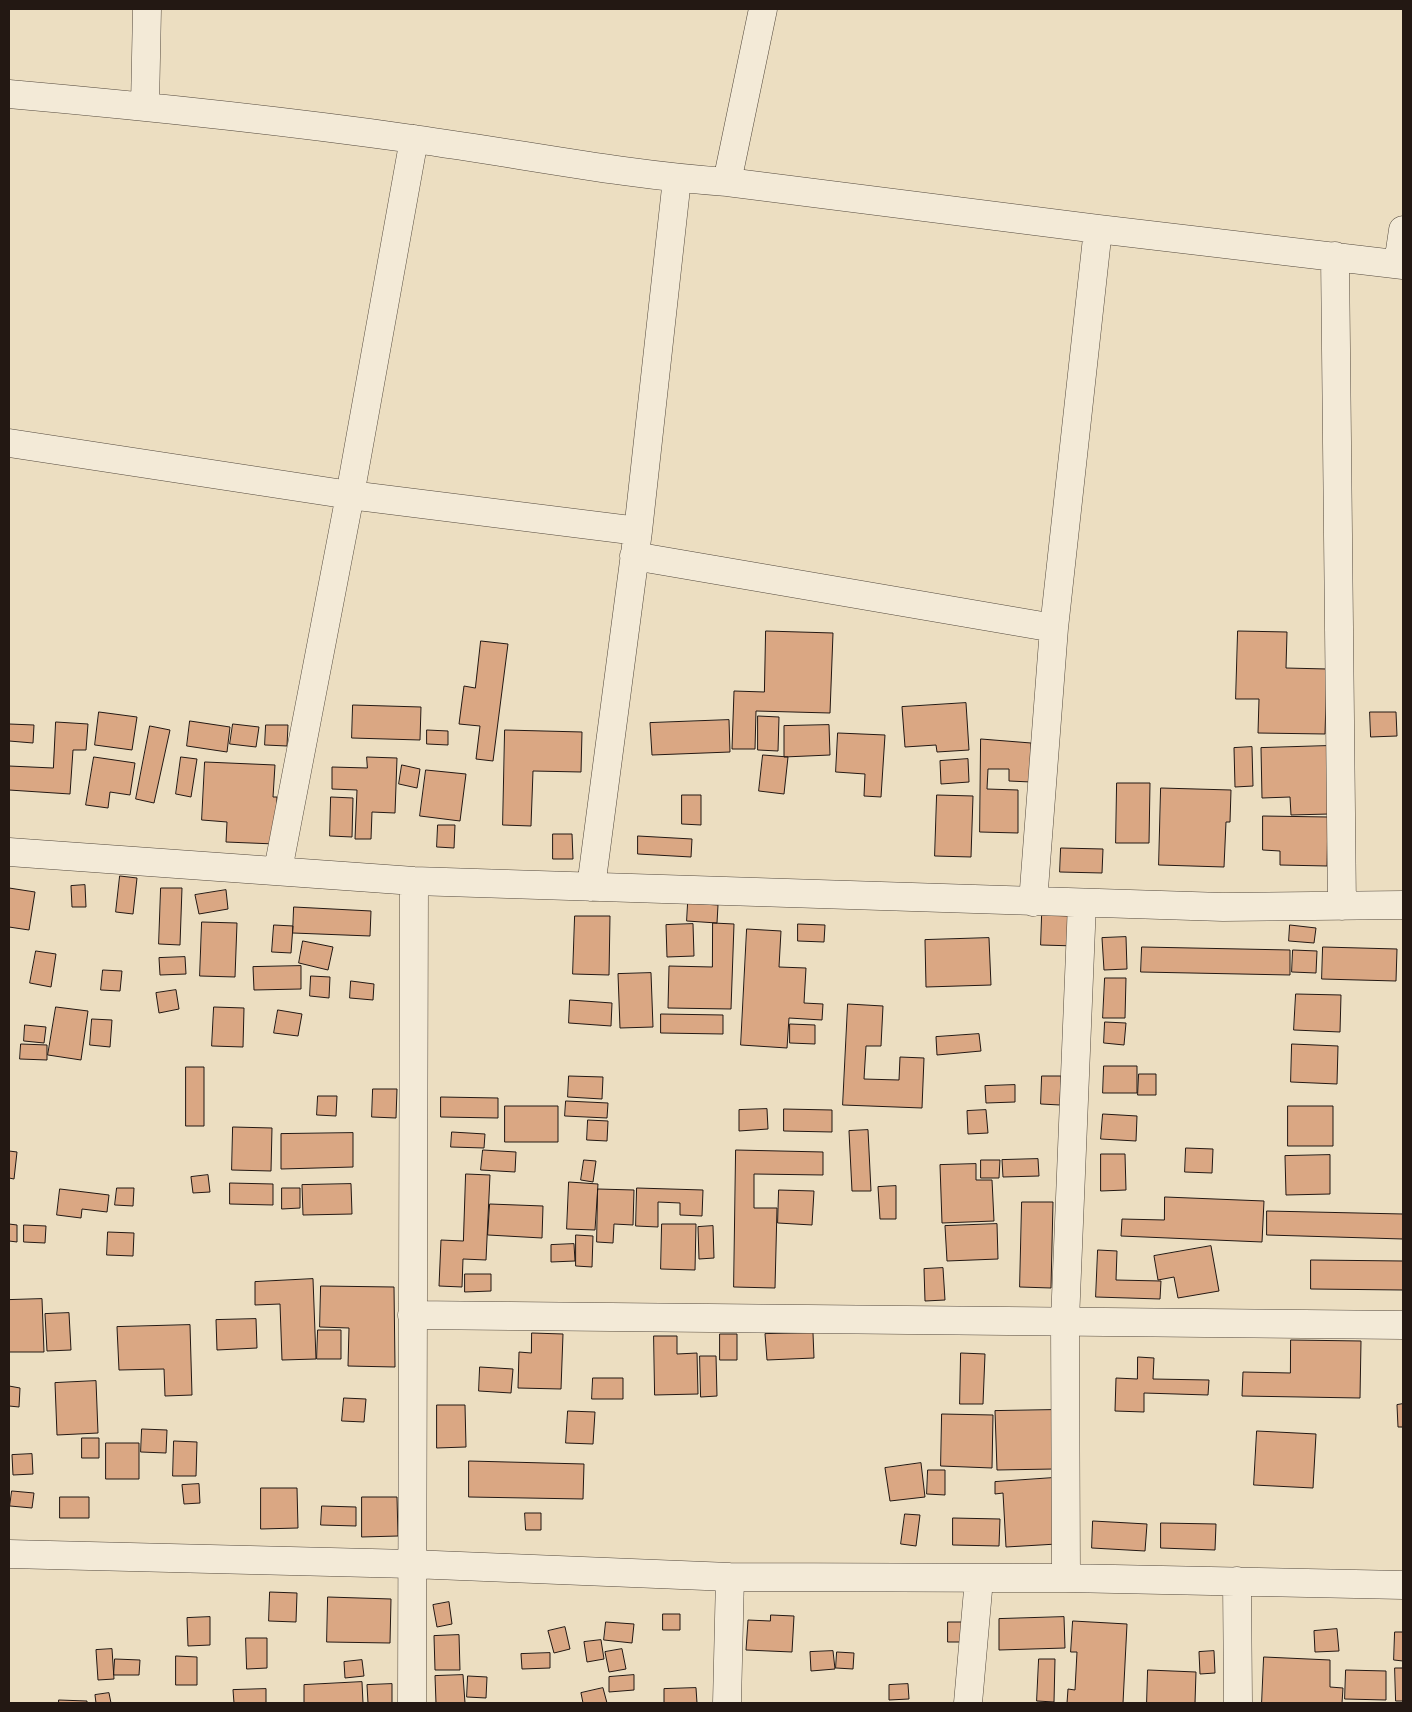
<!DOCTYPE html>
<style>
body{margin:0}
#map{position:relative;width:1412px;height:1712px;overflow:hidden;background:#ecdec1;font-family:Vollkorn,serif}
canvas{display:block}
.frame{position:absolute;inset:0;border:10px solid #231813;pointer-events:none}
</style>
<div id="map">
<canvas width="1412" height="1712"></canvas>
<div class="frame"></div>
</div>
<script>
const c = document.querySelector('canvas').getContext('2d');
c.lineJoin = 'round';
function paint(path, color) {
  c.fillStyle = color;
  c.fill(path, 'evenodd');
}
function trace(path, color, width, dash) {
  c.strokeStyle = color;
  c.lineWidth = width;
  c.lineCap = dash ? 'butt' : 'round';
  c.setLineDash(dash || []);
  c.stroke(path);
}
const building = new Path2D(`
 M766,631L833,633L830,713L756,711L755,749H732L734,691L764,692Z
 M1238,631L1287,632L1286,668L1327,669L1325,734L1258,733L1259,699H1236Z
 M481,641L508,644L493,761L476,759L480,726L459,724L464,686L475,688Z
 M966,703L969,750L937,752L936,745L905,747L902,707Z
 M353,705L421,707L420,740L352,738Z
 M99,712L137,717L132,750L95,745Z
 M1370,712H1396L1397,736L1371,737Z
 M758,716L779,717L778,751L758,750Z
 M729,720L730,752L652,755L650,723Z
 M190,721L230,727L227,752L187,746Z
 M56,722L88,724L86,750H73L70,794L9,790V766L53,768Z
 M9,724L34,725L33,743L9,741Z
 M233,724L259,727L256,747L230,744Z
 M266,725H288L287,746L265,745Z
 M829,725L830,755L784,757V726Z
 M150,726L170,730L154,803L136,799Z
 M427,730L448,731V745L427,744Z
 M505,730L582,732L581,772L533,771L531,826L503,825Z
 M838,733L885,735L881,797L864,796L865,774L836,772Z
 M981,739L1031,743V782L1009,781V769H988L987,789L1018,790V833L980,832Z
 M1327,746L1329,814L1291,815L1290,797L1262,798L1261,748Z
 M1252,747L1253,786L1235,787L1234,748Z
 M763,755L788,757L784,794L759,791Z
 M94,757L135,763L130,795L110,792L108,808L86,805Z
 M181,757L197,759L191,797L176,794Z
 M367,757L397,758L395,813L372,812L371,839H355L357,790L332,789V767L367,768Z
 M968,759L969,782L941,784L940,761Z
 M205,762L275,765L273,797H277L275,844L226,842L227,822L202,820Z
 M402,765L420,769L417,788L399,784Z
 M426,770L466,774L460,821L420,816Z
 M1117,783H1150L1149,843H1116Z
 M1161,788L1231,790L1230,822H1226L1224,867L1159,865Z
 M682,795H701V825L682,824Z
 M937,795L973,796L971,857L935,856Z
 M331,797L353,798L352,837L330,836Z
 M1263,816L1328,817L1327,866L1280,865V851L1263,850Z
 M438,825H455L454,848L437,847Z
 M553,834H572L573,859H553Z
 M638,836L692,839L691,857L638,854Z
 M1061,848L1103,849L1102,873L1060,872Z
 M120,876L137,878L133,914L116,912Z
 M85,885L86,907H72L71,886Z
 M9,888L35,892L29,930L9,927Z
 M161,888H182L180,945L159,944Z
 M226,890L228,909L199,914L195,895Z
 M688,903L718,905L717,923L687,921Z
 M294,907L371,911L370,936L293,933Z
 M1042,915L1076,916V946L1041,945Z
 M575,916H610L609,975L573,974Z
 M202,922L237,923L235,977L200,976Z
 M713,923L734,924L731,1009L668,1008L669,966L712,967Z
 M693,924L694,956L667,957L666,925Z
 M798,924L825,925L824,942L798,941Z
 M274,925L293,926L291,953L272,952Z
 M1290,925L1316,928L1314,943L1289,941Z
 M747,929L781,931L779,967L806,968L804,1003L823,1004L822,1020L789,1018L787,1048L741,1045Z
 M1126,937L1127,969L1104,970L1102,938Z
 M989,938L991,985L926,987L925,940Z
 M303,941L333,947L328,970L299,963Z
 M1142,947L1290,950V975L1141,972Z
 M1323,947L1397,949L1396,981L1322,979Z
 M1293,950L1317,951L1316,973L1292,972Z
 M36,951L56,954L51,987L30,983Z
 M185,957L186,974L160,975L159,958Z
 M301,966V989L254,990L253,967Z
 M103,970L122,971L120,991L101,990Z
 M651,973L653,1027L620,1028L618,974Z
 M311,976L330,977L329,998L310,996Z
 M1105,978H1126L1125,1018H1103Z
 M351,981L374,984L373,1000L350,998Z
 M176,990L179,1009L159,1013L156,993Z
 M1296,994L1341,995L1340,1032L1294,1030Z
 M570,1000L612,1003L611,1026L569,1023Z
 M848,1004L883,1006L881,1046H866L864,1079L899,1080L900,1057L924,1058L922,1108L843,1105Z
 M56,1007L88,1011L81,1060L48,1055Z
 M214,1007L244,1008L243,1047L212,1046Z
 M278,1010L302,1014L298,1036L274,1033Z
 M661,1014L723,1015V1034L661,1033Z
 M92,1019L112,1020L110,1047L90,1045Z
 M1105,1022L1126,1023L1124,1045L1104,1043Z
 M790,1024L815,1025V1044L790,1043Z
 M25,1025L46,1027L44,1043L24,1041Z
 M979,1034L981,1051L937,1055L936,1037Z
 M21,1044L47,1045V1060L20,1059Z
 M1292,1044L1338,1046L1337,1084L1291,1082Z
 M1104,1066H1137V1093H1103Z
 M186,1067H204V1126H186Z
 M1139,1074H1156V1095H1138Z
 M569,1076L603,1077L602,1099L568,1097Z
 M1042,1076H1061L1060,1105L1041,1104Z
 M1015,1085V1102L986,1103L985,1086Z
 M373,1089H397L396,1118L372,1117Z
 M318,1096H337L336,1116L317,1115Z
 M441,1097L498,1098V1118L441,1117Z
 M566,1101L608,1103L607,1118L565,1116Z
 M505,1106H558V1142H505Z
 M1288,1106H1333V1146H1288Z
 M767,1109L768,1129L739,1131V1110Z
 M784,1109L832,1110V1132L784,1131Z
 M986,1110L988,1133L968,1134L967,1111Z
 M1103,1114L1137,1116L1136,1141L1101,1139Z
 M588,1120L608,1121L607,1141L587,1140Z
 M233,1127L272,1128L271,1171L232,1170Z
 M868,1130L871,1191H852L849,1131Z
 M452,1132L485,1134L484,1148L451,1147Z
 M353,1133V1167L281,1169V1134Z
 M1186,1148L1213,1149L1212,1173L1185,1172Z
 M483,1150L516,1152L515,1172L481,1170Z
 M736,1150L823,1152V1175L754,1174V1208H777L775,1288L734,1287Z
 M9,1151L17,1152L14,1179L9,1178Z
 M1101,1154H1125L1126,1190L1101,1191Z
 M1330,1155V1194L1286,1195L1285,1156Z
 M1038,1159L1039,1176L1003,1177L1002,1160Z
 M584,1160L596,1161L593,1182L581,1180Z
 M981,1160H1000L999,1178H981Z
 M976,1164V1180H992L994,1221L942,1223L940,1165Z
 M466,1174L490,1175L486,1260L463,1259L462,1287L439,1286L441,1240L463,1241Z
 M208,1175L210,1192L193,1193L191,1177Z
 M569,1182L598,1184L595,1230L567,1229Z
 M230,1183L273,1184V1205L230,1204Z
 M351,1184L352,1214L303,1215L302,1185Z
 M896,1186V1219H880L878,1187Z
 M117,1188H134L133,1206L115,1205Z
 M282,1188H300V1208L282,1209Z
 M637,1188L703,1190L702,1216L680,1215V1203L658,1202V1227L636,1226Z
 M60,1189L109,1195L107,1212L82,1209L81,1218L57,1215Z
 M598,1189L634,1190L633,1225L614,1224L613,1243L597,1242Z
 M779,1190L814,1191L812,1225L778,1223Z
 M1165,1197L1264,1201L1262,1242L1121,1236L1122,1219L1164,1220Z
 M1022,1202H1053L1051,1288L1020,1287Z
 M490,1204L543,1206L542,1238L488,1235Z
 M1267,1211L1403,1214V1239L1267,1235Z
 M9,1224L17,1225V1242L9,1241Z
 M662,1224H696L695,1270L661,1269Z
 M997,1224L998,1259L947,1261L945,1226Z
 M24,1225L46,1226L45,1243L24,1242Z
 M713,1226L714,1258L699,1259L698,1227Z
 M108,1232L134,1233L133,1256L107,1255Z
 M576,1235L593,1236L592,1267L576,1266Z
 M574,1244L575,1261L551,1262V1245Z
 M1211,1246L1219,1291L1178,1298L1174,1277L1158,1280L1154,1256Z
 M1098,1250L1117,1251L1116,1280L1161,1281L1160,1299L1096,1297Z
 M1311,1260L1403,1261V1290L1311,1289Z
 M943,1268L945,1300L925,1301L924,1269Z
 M465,1274H491V1291L465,1292Z
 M313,1279L316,1359L282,1360L280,1304L255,1305V1282Z
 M321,1286L394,1287L395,1367L348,1366L349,1328L320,1327Z
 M42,1299L44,1352H9V1300Z
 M69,1313L71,1350L47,1351L45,1314Z
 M256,1319L257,1348L217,1350L216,1320Z
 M190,1325L192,1395L165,1396L164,1369L119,1370L117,1327Z
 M318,1330H341V1359H317Z
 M532,1333L563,1334L561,1389L518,1388L519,1352L531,1353Z
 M813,1333L814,1358L767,1360L765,1334Z
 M720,1334H737V1360H720Z
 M654,1336H677V1354L697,1353L698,1394L655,1395Z
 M1291,1340L1361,1341L1360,1398L1242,1396L1243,1372L1290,1373Z
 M961,1353L985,1354L983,1404H960Z
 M700,1356H716L717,1396L701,1397Z
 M1138,1357L1154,1358L1153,1379L1209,1380L1208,1395L1144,1393V1412L1115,1411L1116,1378L1137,1379Z
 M480,1367L513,1369L511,1393L479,1391Z
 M593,1378H623V1399H592Z
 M96,1381L98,1433L57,1435L55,1383Z
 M9,1386L20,1388L19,1407L9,1406Z
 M344,1398L366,1399L364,1422L342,1421Z
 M1403,1404V1427H1398L1397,1405Z
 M437,1405H465L466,1447L437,1448Z
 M1053,1410L1054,1469L997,1470L995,1411Z
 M568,1411L595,1412L593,1444L566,1443Z
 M942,1414L993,1415L992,1468L941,1466Z
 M142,1429L167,1430L166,1453L141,1452Z
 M1257,1431L1316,1434L1313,1488L1254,1485Z
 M82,1438H99V1458H82Z
 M174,1441L197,1442L196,1476H173Z
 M106,1443H139V1479H106Z
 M32,1454L33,1474L13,1475L12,1455Z
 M469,1461L584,1464L583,1499L469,1497Z
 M921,1463L925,1497L890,1501L885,1468Z
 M928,1470H945V1495L927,1494Z
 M1053,1478L1057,1544L1006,1547L1003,1493L995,1494V1482Z
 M199,1484L200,1503L184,1504L182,1485Z
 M261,1488H297L298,1528L261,1529Z
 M12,1491L34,1493L32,1508L10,1506Z
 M60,1497H89V1518H60Z
 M362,1497H397L398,1536L362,1537Z
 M322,1506L356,1507V1526L321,1525Z
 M525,1513H541V1530H526Z
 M905,1514L920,1515L916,1546L901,1544Z
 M953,1518L1000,1519L999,1546L953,1545Z
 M1093,1521L1147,1524L1145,1551L1092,1548Z
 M1161,1523L1216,1524L1215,1550L1161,1548Z
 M270,1592L297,1593L296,1622L269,1621Z
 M328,1597L391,1599L390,1643L327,1642Z
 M449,1602L452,1624L437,1627L433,1605Z
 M663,1614H680V1630H663Z
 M771,1615L794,1616L792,1652L746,1650L748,1620L770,1621Z
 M210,1617V1645L188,1646L187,1618Z
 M1064,1617L1065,1648L999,1650V1619Z
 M1073,1621L1127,1624L1123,1703H1067L1068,1689L1075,1690L1077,1652H1071Z
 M606,1622L634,1624L632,1643L604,1640Z
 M948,1622H962L961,1642H948Z
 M565,1627L570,1649L554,1653L548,1631Z
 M1337,1629L1339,1651L1315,1652L1314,1631Z
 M1395,1632H1403V1661L1394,1660Z
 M459,1635L460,1670H435L434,1636Z
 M246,1638H267V1668L247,1669Z
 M601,1640L604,1659L587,1662L584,1642Z
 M112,1649L114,1679L98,1680L96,1650Z
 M622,1649L626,1669L609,1672L605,1652Z
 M833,1651L835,1669L811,1671L810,1652Z
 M1214,1651L1215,1673L1200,1674L1199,1652Z
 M837,1652L854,1653L853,1669L836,1668Z
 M550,1653V1668L522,1669L521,1654Z
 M176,1656L197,1657V1685H176Z
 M1264,1657L1330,1660V1687L1343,1688L1342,1703H1262Z
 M115,1659L140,1660L139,1675H114Z
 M1039,1659H1055L1054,1702L1037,1701Z
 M362,1660L364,1676L345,1678L344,1662Z
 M1395,1668H1403V1701H1396Z
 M1148,1670L1196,1672L1195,1703H1147Z
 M1346,1670L1386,1671V1700L1345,1699Z
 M463,1675L465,1703H436L435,1676Z
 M634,1675V1690L609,1692V1677Z
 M468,1676L487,1677L486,1698L467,1697Z
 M362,1682L363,1703H304V1685Z
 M392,1684V1703H368L367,1685Z
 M908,1684L909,1699L889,1700V1685Z
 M603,1688L607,1703H583L581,1693Z
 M696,1688L697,1703H664V1689Z
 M266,1689V1703H234L233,1690Z
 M109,1693L111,1703H96L95,1695Z
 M59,1700L87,1701V1703H59Z`);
paint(building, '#daa783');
trace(building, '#231813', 1);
const minor = new Path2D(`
 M9,94C144,106 279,120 413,139C518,153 622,175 727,182L1098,229L1403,265
 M145,106L147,9
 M727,182L763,9
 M1335,256L1342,906
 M1398,264L1403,230
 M9,443L350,495L638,531
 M634,556L1054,628
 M9,852L414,881L1223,907L1403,905
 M278,870L350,495L414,139
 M591,887L638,531L677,179
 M1033,902L1054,628L1098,229
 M412,1315L1403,1325
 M9,1554L411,1564L730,1577L1066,1578L1403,1585
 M1066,1578L1065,1321L1082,903
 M1237,1581L1238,1703
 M412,1703L414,881
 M727,1703L730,1577
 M968,1703L979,1579`);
trace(minor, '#554a3e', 29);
trace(minor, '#f3ead7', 28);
</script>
